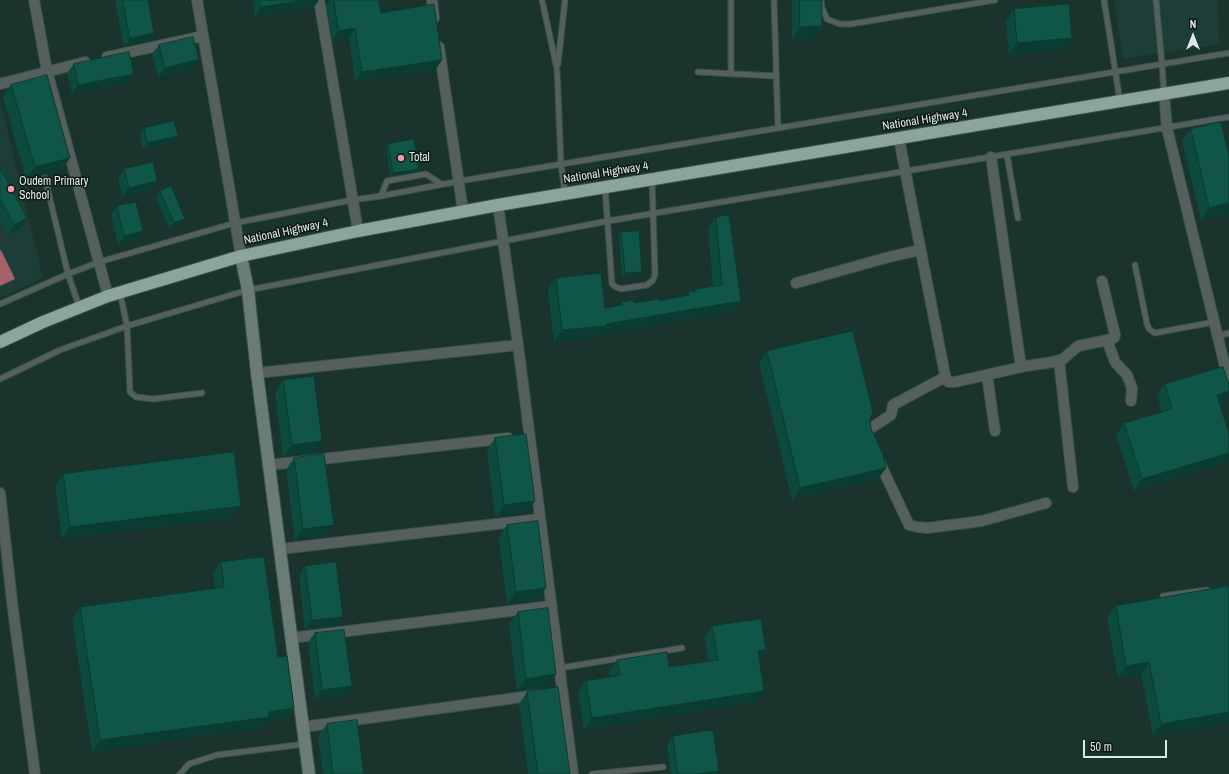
<!DOCTYPE html>
<style>
body{margin:0}
#map{position:relative;width:1229px;height:774px;overflow:hidden;background:#1b332d;font-family:"Archivo Narrow",sans-serif}
canvas{display:block}
.north{position:absolute;left:1173px;top:16px;width:40px;height:40px;-webkit-text-stroke:3px #0e1815;paint-order:stroke;rotate:0deg;font-size:11px;font-weight:700;line-height:16px;text-align:center;color:#ddebe7}
.north::after{content:'';display:block;margin:auto;width:14px;height:18px;background:#ddebe7;clip-path:polygon(50% 0,100% 100%,50% 72%,0 100%)}
.scale{position:absolute;left:1083px;top:740px;width:84px;height:18px;box-sizing:border-box;border:2px solid #ddebe7;border-top:0;padding-left:5px;font-size:12px;line-height:14px;white-space:nowrap;color:#ddebe7;-webkit-text-stroke:3px #0e1815;paint-order:stroke}
</style>
<div id="map">
<canvas width="1229" height="774"></canvas>
<div class="north">N</div>
<div class="scale">50 m</div>
</div>
<script>
const c = document.querySelector('canvas').getContext('2d');
c.lineJoin = 'round';
function paint(path, color) {
  c.fillStyle = color;
  c.fill(path, 'evenodd');
}
function trace(path, color, width, dash) {
  c.strokeStyle = color;
  c.lineWidth = width;
  c.lineCap = dash ? 'butt' : 'round';
  c.setLineDash(dash || []);
  c.stroke(path);
}
function label(font, color, halo, rows, align = 'center') {
  c.font = font + ' "Archivo Narrow",sans-serif';
  c.lineWidth = 3;
  c.setLineDash([]);
  c.textBaseline = 'middle';
  c.strokeStyle = halo;
  c.fillStyle = color;
  for (const [text, x, y, turn = 0] of rows) {
    c.save();
    c.translate(x, y);
    c.rotate((+turn || 0) * Math.PI / 180);
    c.textAlign = isNaN(turn) ? turn : align;
    if (halo) c.strokeText(text, 0, 0);
    c.fillText(text, 0, 0);
    c.restore();
  }
}
paint(new Path2D(`
 M1114,0H1217L1220,44L1123,59Z
 M0,100L43,278L0,298Z`), '#1d3e36');
paint(new Path2D(`
 M1,250L15,279L0,286V251Z`), '#a56269');
const lane = new Path2D(`
 M542,0L557,69L561,164L565,193
 M731,0V74
 M774,0L778,128
 M821,0L822,8L827,19L840,24H851L995,0
 M1104,0L1120,101
 M1156,0L1162,64L1164,94
 M558,64L565,0
 M698,72L776,76
 M1007,155L1018,218
 M45,178L68,274L79,306
 M605,187L612,284L616,287L621,289L647,285L653,280L655,274L652,180
 M381,196L387,181L426,174L441,184
 M1135,265L1147,324L1149,329L1155,333L1214,322
 M120,293L127,326L130,392L136,397L153,399L202,393
 M0,304L68,274L99,262L235,223L352,200L381,196L460,181L1229,53
 M1218,336L1229,333
 M0,379L60,350L127,326L248,290L608,221L1229,117
 M1163,596L1207,590
 M560,668L682,648
 M180,774L189,764L217,755L305,744
 M592,774L663,767`);
const street = new Path2D(`
 M34,0L47,71L108,296
 M197,0L241,256
 M319,0L358,231
 M432,0L434,18
 M439,47L463,211
 M107,57L203,36
 M0,84L85,62
 M1164,94L1167,128L1229,383
 M899,139L946,380L949,382H955L1026,366L1053,362L1063,359L1078,346L1112,339L1114,338L1115,335L1102,281
 M991,157L1021,367
 M498,205L518,345L573,774
 M796,283L889,257L920,250
 M1107,340L1115,362L1127,375L1132,388L1131,401
 M1059,360L1073,487
 M257,373L518,345
 M987,375L995,431
 M868,439V430L891,415L893,405L945,377
 M878,459L909,525L917,527L927,528L982,521L1046,503
 M269,465L508,438
 M0,493L13,610L35,774
 M280,549L540,519
 M291,638L551,606
 M303,727L537,695`);
const secondary = new Path2D(`
 M241,256L248,290L257,373L309,774`);
const highway = new Path2D(`
 M0,342L43,322L108,296L241,256L358,231L498,205L1229,83`);
trace(lane, '#3a504b', 7);
trace(street, '#3a504b', 12);
trace(secondary, '#3a504b', 14);
trace(highway, '#3a504b', 14);
trace(lane, '#55605d', 5);
trace(street, '#55605d', 10);
trace(secondary, '#6b7c77', 12);
trace(highway, '#8ba59e', 12);
paint(new Path2D(`
 M116,0H148L154,33L147,42L124,47L115,1Z
 M255,0H319L314,7L255,16L253,3Z
 M330,0H378L381,13L436,69L355,81L349,37L332,41L326,5Z
 M792,0H822V26L814,38L792,39Z
 M1014,9L1072,38L1064,50L1009,55L1006,21Z
 M159,45L199,59L192,68L158,77L152,54Z
 M74,64L127,83L72,94L67,73Z
 M11,85L70,158L62,170L26,179L3,97Z
 M144,128L178,136L173,143L143,149L140,134Z
 M1191,129L1229,213L1201,220L1182,141Z
 M388,144L419,169L417,172L391,176L386,147Z
 M0,168L27,218L21,228L8,235L0,220Z
 M124,169L151,190L122,197L118,178Z
 M160,191L180,225L169,229L156,197Z
 M117,206L143,231L137,240L118,245L111,215Z
 M716,217L741,301L733,312L600,335L599,337L554,342L548,289L556,278L605,308L619,306L622,302L634,303L659,301L686,296L688,292L694,291L696,289L713,286L708,228Z
 M621,232L640,275L622,276L619,235Z
 M767,351L871,429L886,468L877,480L792,500L759,363Z
 M283,380L314,453L283,457L275,392Z
 M1165,384L1229,385V393L1223,402L1220,403L1229,434V459L1226,463L1134,491L1116,435L1124,423L1162,412L1157,395Z
 M495,438L526,513L495,517L487,450Z
 M294,458L325,537L295,541L286,470Z
 M63,474L233,518L62,539L55,486Z
 M507,525L546,588L538,600L507,604L499,537Z
 M221,562L278,657L294,708L286,720L265,723L261,728L92,752L72,619L80,607L215,589L213,574Z
 M305,566L336,626L305,629L299,575Z
 M1229,586V722L1153,736L1141,674L1118,678L1107,618L1116,606Z
 M518,612L556,674L548,686L517,691L509,624Z
 M712,626L766,650L759,659L764,691L756,702L584,730L578,692L586,681L610,677L609,672L617,660L669,667L708,661L705,637Z
 M315,633L346,695L315,699L308,642Z
 M527,692L570,774H528L519,704Z
 M327,724L364,774H323L318,736Z
 M673,736L716,774H671L667,745Z`), '#0d4a3e');
paint(new Path2D(`
 M307,0H319L314,7L255,16L261,7Z
 M683,0H723V1Z
 M822,26L814,38L792,39L800,27Z
 M355,28L349,37L332,41L339,31Z
 M154,33L147,42L124,47L130,38Z
 M1072,38L1064,50L1009,55L1017,43Z
 M199,59L192,68L158,77L165,68Z
 M442,60L436,69L355,81L362,72Z
 M134,74L127,83L72,94L78,85Z
 M178,136L173,143L143,149L147,143Z
 M70,158L62,170L26,179L35,167Z
 M419,169L417,172L391,176L393,173Z
 M157,181L151,190L122,197L129,188Z
 M1229,203V213L1201,220L1209,208Z
 M27,218L21,228L8,235L14,225Z
 M185,219L180,225L169,229L174,223Z
 M143,231L137,240L118,245L124,236Z
 M642,272L640,275L622,276L625,273Z
 M741,301L733,312L600,335L599,337L554,342L562,330L606,324Z
 M1229,391V393L1223,402L1209,406L1217,395Z
 M322,441L314,453L283,457L292,445Z
 M1229,453V459L1226,463L1134,491L1142,479Z
 M886,468L877,480L792,500L800,488Z
 M535,501L526,513L495,517L504,505Z
 M241,506L233,518L62,539L70,527Z
 M334,525L325,537L295,541L303,529Z
 M546,588L538,600L507,604L516,592Z
 M343,617L336,626L305,629L312,620Z
 M766,650L758,661V651Z
 M1149,662L1141,674L1118,678L1126,666Z
 M556,674L548,686L517,691L526,679Z
 M352,686L346,695L315,699L322,690Z
 M764,691L756,702L584,730L592,718Z
 M294,708L286,720L265,723L261,728L92,752L100,740L269,712Z
 M1229,712V722L1153,736L1161,724Z
 M719,771L716,774H696Z`), '#0a3c32');
const building = new Path2D(`
 M123,0H148L154,33L130,38Z
 M260,0H307L261,7Z
 M334,0H378L381,13L434,4L442,60L362,72L355,28L339,31Z
 M800,0H822V26L800,27Z
 M1069,4L1072,38L1017,43L1014,9Z
 M193,37L199,59L165,68L159,45Z
 M129,52L134,74L78,85L74,64Z
 M47,75L70,158L35,167L11,85Z
 M174,121L178,136L147,143L144,128Z
 M1221,122L1229,156V203L1209,208L1191,129Z
 M414,139L419,169L393,173L388,144Z
 M153,162L157,181L129,188L124,169Z
 M0,168L27,218L14,225L0,199Z
 M171,186L185,219L174,223L160,191Z
 M136,202L143,231L124,236L117,206Z
 M729,215L741,301L606,324V326L562,330L556,278L601,273L605,308L622,305V302L633,300L634,303L659,299V301L689,295L688,292L696,291V289L722,285L716,217Z
 M639,231L642,272L625,273L621,232Z
 M853,331L873,413L870,418L871,429L883,454L886,468L800,488L767,351Z
 M1223,367L1229,385V391L1217,395L1229,434V453L1142,479L1124,423L1172,409L1165,384Z
 M314,376L322,441L292,445L283,380Z
 M526,434L535,501L504,505L495,438Z
 M234,452L241,506L70,527L63,474Z
 M324,454L334,525L303,529L294,458Z
 M538,521L546,588L516,592L507,525Z
 M264,557L278,657L287,656L294,708L269,712V717L100,740L80,607L224,587L221,562Z
 M336,562L343,617L312,620L305,566Z
 M1229,586V712L1161,724L1149,662L1126,666L1116,606Z
 M548,608L556,674L526,679L518,612Z
 M761,619L766,650L758,651L764,691L592,718L586,681L620,675L617,660L667,652L669,667L718,660L712,626Z
 M344,630L352,686L322,690L315,633Z
 M558,687L570,774H538L527,692Z
 M357,720L364,774H333L327,724Z
 M713,730L719,771L696,774H678L673,736Z`);
paint(building, '#0f5648');
trace(building, '#0a3c32', 1);
for (const [x, y, r, color] of [
 [401,158,4,"#f49aa4"],
 [11,189,4,"#f49aa4"]
]) {
  const dot = new Path2D();
  dot.arc(x, y, r, 0, 2 * Math.PI);
  c.fillStyle = color;
  c.fill(dot);
  trace(dot, '#0e1815', 1.5);
}
label('12px', '#ddebe7', '#0e1815', [
 ["National Highway 4",925,120,-9],
 ["National Highway 4",606,173,-9],
 ["National Highway 4",286,232,-12]
]);
label('12px', '#ddebe7', '#0e1815', [
 ["Total",409,158],
 ["Oudem Primary",19,182],
 ["School",19,196]
], 'left');
</script>
